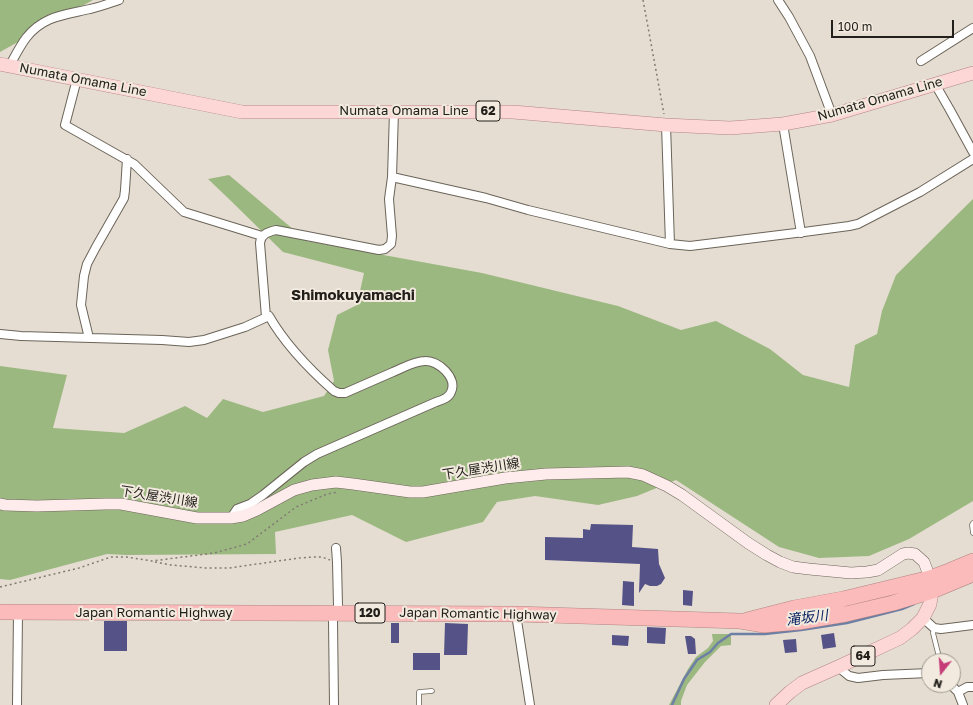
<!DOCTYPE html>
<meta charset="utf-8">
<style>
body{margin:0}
#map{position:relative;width:973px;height:705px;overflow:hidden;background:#e5ddd1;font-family:"Golos Text",sans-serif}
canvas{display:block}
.north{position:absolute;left:921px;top:653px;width:40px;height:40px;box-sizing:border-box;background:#f2eade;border:1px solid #9f9990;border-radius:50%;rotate:197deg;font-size:11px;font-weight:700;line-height:16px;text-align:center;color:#23201c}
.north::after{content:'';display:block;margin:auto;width:14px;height:18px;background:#c53c78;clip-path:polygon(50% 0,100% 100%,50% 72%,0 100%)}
.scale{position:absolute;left:831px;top:20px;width:123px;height:18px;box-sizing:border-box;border:2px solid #23201c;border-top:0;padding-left:5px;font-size:12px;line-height:14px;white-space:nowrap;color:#23201c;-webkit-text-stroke:3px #f2eade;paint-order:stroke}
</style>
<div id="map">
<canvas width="973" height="705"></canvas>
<div class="north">N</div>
<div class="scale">100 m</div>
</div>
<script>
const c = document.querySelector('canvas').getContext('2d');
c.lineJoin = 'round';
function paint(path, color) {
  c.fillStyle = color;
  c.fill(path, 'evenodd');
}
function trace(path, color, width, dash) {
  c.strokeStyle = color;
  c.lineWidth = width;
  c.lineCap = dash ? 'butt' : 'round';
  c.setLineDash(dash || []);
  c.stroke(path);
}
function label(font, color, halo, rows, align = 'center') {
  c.font = font + ' "Golos Text","Noto Sans JP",sans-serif';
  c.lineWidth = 4;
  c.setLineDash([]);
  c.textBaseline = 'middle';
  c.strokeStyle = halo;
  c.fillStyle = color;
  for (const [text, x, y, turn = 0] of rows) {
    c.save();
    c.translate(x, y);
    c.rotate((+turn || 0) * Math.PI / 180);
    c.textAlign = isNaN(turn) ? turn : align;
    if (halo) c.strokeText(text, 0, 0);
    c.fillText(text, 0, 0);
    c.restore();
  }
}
paint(new Path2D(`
 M0,0H93L0,52Z
 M229,175L307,241L482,273L618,306L681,330L716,321L770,349L803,375L849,387L855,345L877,334L882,311L896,275L973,199V501L909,539L869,556L819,558L779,547L676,480L637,496L598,505L535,496L497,502L483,522L406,542L352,515L275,532L276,554L126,555L107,554L10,580L0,579V366L67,375L53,428L124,433L185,406L207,418L223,399L263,412L324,396L334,381L328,350L337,315L357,305L364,273L283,252L230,200L208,179Z
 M712,634H731V645L721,646L705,662L687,685L681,701V705H669L688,669L696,657L708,648L713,641Z`), '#9cb881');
trace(new Path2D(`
 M672,705L684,679L697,660L710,652L718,643L731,634H765L801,630L847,623L902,609L914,604`), '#6d7fa5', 2.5);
paint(new Path2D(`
 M591,524L633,525L632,547L658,549L659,564L665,578L661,584L657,586H650L645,584L639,593L640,564L545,560V537L583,538V529L590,530Z
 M623,581L634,582V606L622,605Z
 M683,590L693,591L692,606L683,605Z
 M104,621H127V651H104Z
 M391,623H399V643H391Z
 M445,623L468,624L467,655H444Z
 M647,627L666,628L665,644L647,643Z
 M834,633L836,647L823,649L821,635Z
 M612,635L629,636L628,646L612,645Z
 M685,636H691L695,639L696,654H688Z
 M796,639L797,652L785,653L783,640Z
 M413,653H440V670H413Z`), '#555288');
const lane = new Path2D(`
 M973,523L972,525L973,533
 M934,628L933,633L940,661
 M419,705V692L432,691`);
const street = new Path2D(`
 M778,0L789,17L810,56L832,115
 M921,61L973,28
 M10,65C15,56 20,46 26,38C43,16 64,15 90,9C100,7 110,3 119,0
 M77,79L65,125L134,164L184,212L262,236
 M935,84L950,110L973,152
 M783,124L801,233
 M666,125L670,244
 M392,177L486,198L528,210L670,244L690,246L804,232L849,226L858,224L920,192L973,159
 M266,317L260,243C261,234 268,232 276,230L379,250L385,249L391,244L392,236L389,199L392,177L394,111
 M0,334L21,336L162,340L189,342L204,340L245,327L269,316C285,344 309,369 334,391L339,393H345C361,386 377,379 393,372C403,368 414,361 425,361C438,360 458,378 451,392C449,398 442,400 436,402L317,454L304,462L263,495L250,504L237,509L231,518
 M89,338L81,305L84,276L87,264L96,247L124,198L125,190L127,159
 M516,614L530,705
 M923,618L934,628L941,629L973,625
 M838,667L849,676L858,678L883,675L929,673
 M951,685L958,692L963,705
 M958,692L967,687H973
 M17,705L18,612
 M334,705L333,620L338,606L337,562L336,548`);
const secondary = new Path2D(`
 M0,504L5,505L37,506L106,504H121L197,518H231L243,516L257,510L294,490L312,485L336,482L353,484L410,492H423L505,478L546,474L628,472L643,475L667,486L682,495L748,543L767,555L780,562L793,567L809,569L851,573L867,572L878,570L903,554L908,553L915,554L924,562L930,578`);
const primary = new Path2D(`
 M0,64L242,112H513L666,125L730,128L783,124L832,115L973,73
 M776,705L790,692L802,683L838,667L900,638L912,629L923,618L930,604L932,591`);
const highway = new Path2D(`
 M0,612L516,614L740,621L764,625L799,622L846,614L893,603L932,591L973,574
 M747,620L794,608L843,599L930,578L949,571L973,561`);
trace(lane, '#6b6459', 5.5);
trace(street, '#6b6459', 10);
trace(secondary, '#6b6459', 12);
trace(primary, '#b08583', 14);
trace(highway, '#b08583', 16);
trace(new Path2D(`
 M643,0L664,114
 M155,562L171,565L206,568H229L299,558L314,557H322L330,560
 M0,587L79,568L111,557H127L152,561L214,553L247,544L296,507L327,494L338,492`), '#807a72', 1.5, [2, 3]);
trace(lane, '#fff', 4);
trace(street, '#fff', 8);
trace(secondary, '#feebeb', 11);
trace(primary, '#fdd6d6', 13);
trace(highway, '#fcbbbb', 15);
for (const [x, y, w] of [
 [488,111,24],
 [370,613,30],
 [863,656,24]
]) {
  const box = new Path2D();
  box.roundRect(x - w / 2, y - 10, w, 20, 3);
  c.fillStyle = '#f2eade';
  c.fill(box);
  trace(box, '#23201c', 1);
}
label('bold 12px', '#23201c', null, [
 ["62",488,111],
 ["120",370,613],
 ["64",863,656]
]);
label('13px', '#23201c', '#f2eade', [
 ["Numata Omama Line",83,80,11],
 ["Numata Omama Line",880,99,-16],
 ["Numata Omama Line",404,111],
 ["下久屋渋川線",481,469,-9],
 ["下久屋渋川線",159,497,9],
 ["Japan Romantic Highway",154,613],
 ["Japan Romantic Highway",478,614,1]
]);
label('italic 14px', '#0b2564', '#f2eade', [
 ["滝坂川",807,618,-7]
]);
label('bold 15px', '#23201c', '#f2eade', [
 ["Shimokuyamachi",353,295]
]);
</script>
